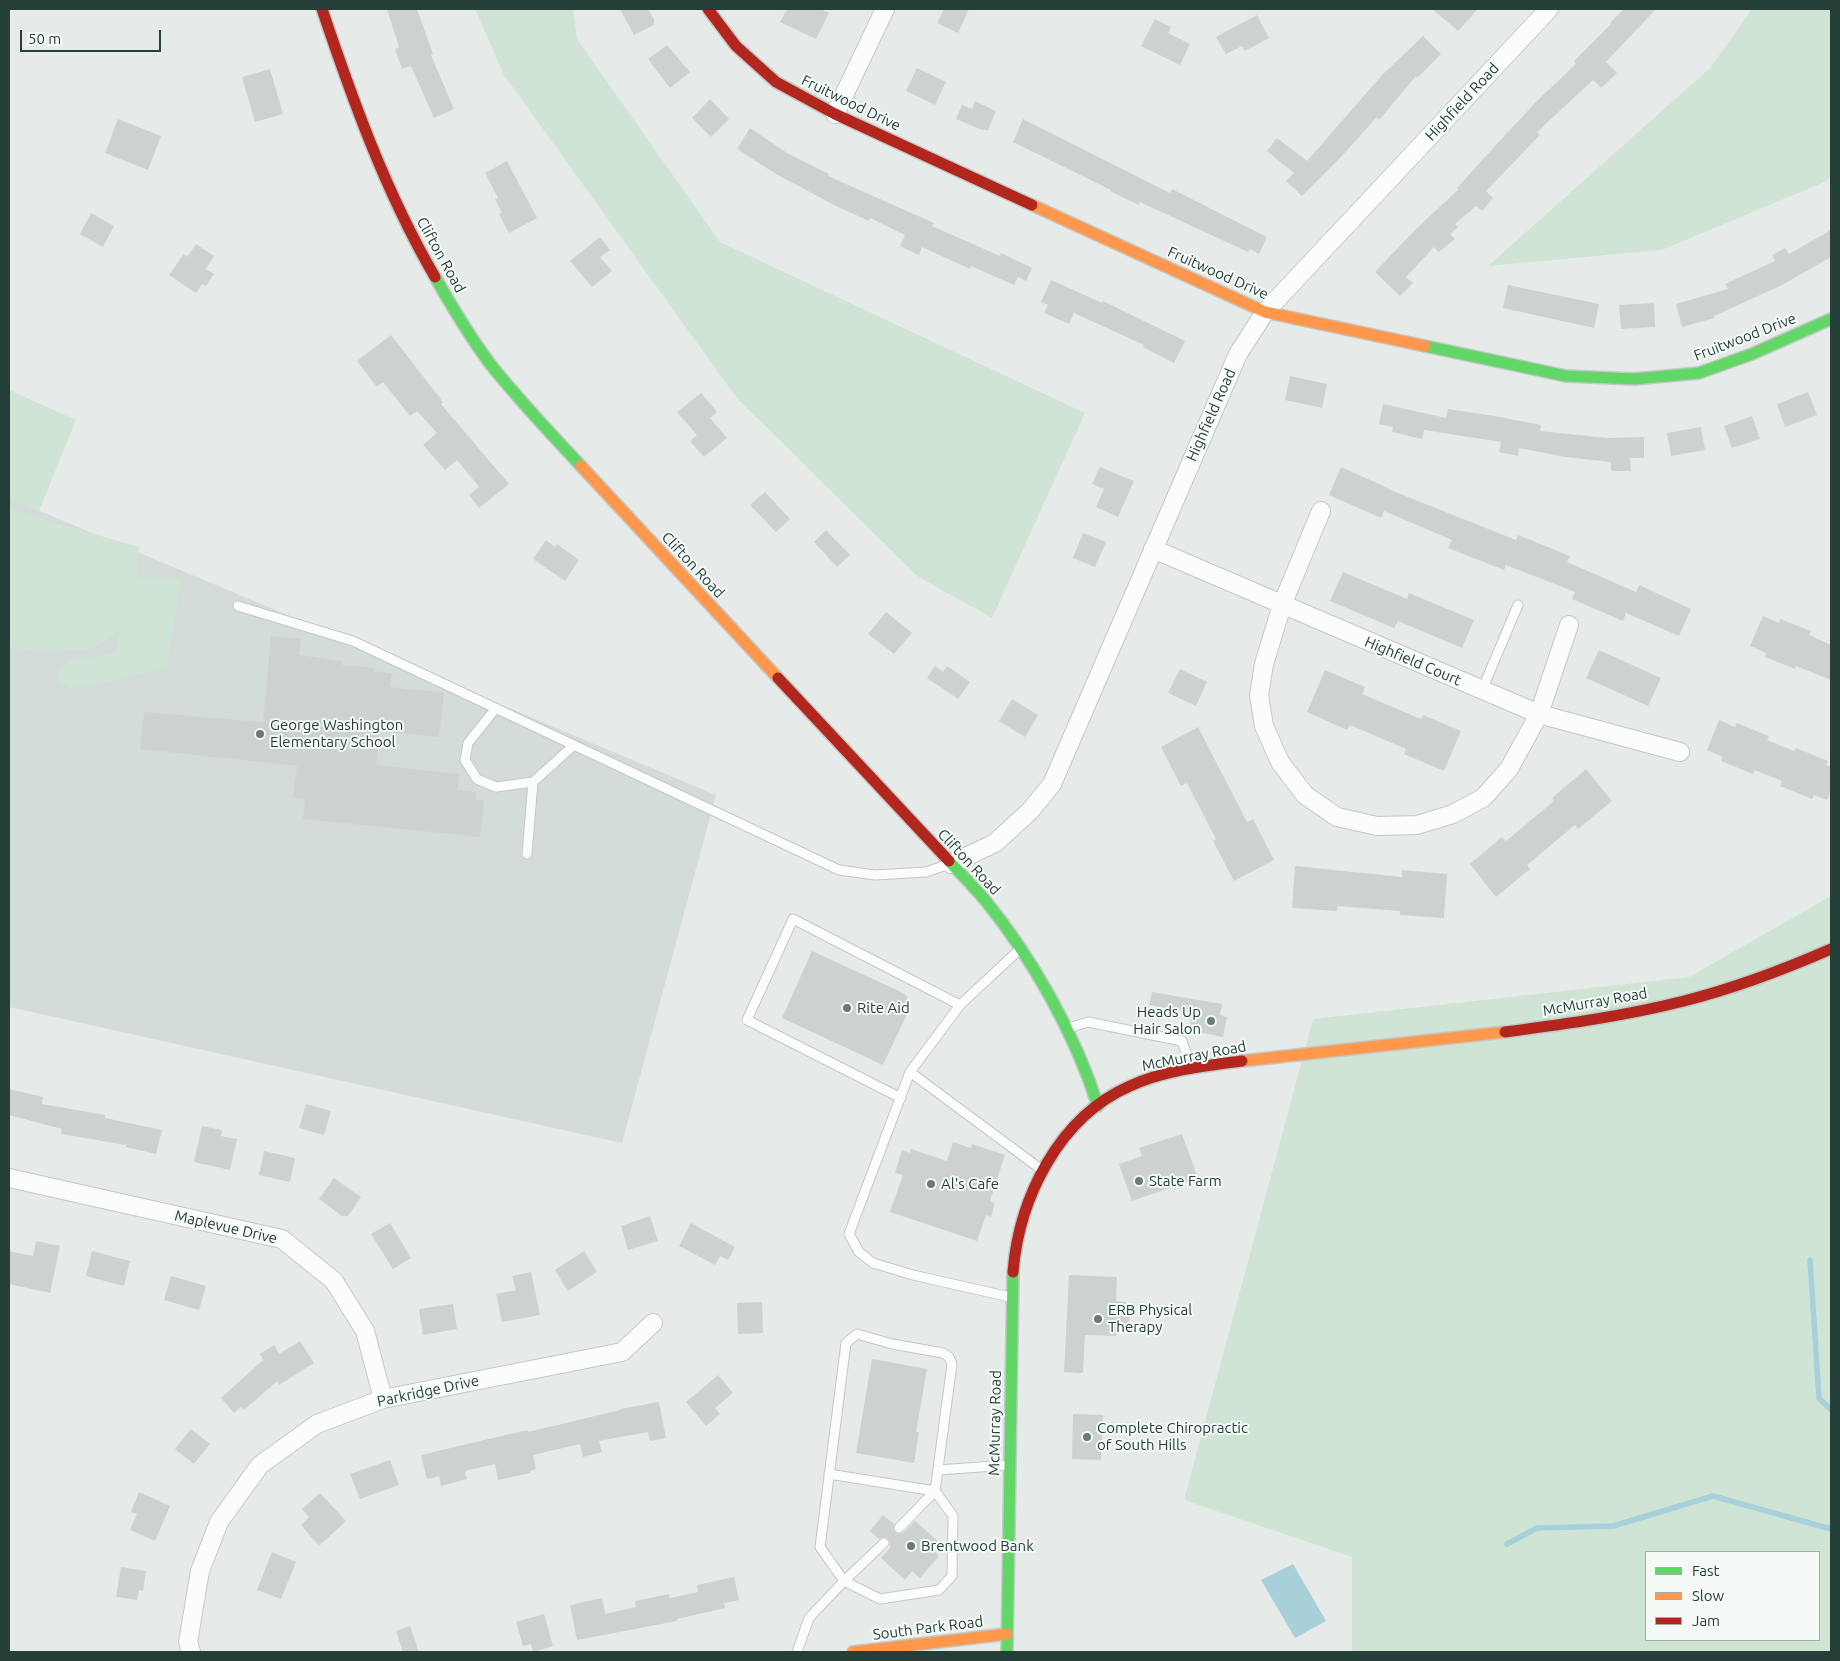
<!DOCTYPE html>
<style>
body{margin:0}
#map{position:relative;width:1840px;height:1661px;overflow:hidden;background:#e6ebe9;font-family:Ubuntu,sans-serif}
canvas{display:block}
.frame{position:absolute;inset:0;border:10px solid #243f38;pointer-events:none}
.legend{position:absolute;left:1645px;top:1551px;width:175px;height:90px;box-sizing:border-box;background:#f5faf7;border:1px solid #a1afab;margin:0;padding:6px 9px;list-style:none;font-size:15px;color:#243f38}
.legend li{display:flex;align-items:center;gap:10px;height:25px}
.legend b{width:25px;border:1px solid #a1afab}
.scale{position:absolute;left:20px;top:30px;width:141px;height:22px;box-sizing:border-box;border:2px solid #243f38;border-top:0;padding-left:6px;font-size:15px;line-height:18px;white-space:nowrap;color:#243f38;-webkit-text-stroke:4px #f5faf7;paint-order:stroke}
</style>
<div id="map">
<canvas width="1840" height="1661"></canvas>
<div class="frame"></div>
<ul class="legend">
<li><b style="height:6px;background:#63d668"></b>Fast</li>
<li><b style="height:6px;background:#ff974d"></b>Slow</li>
<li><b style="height:6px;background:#b3261e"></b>Jam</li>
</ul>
<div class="scale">50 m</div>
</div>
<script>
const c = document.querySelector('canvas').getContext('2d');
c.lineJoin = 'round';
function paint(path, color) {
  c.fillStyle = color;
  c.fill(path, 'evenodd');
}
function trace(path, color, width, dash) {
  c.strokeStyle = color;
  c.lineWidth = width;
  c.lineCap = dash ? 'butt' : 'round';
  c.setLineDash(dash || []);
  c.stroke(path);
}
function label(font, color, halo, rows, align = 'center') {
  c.font = font + ' Ubuntu,sans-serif';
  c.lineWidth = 4;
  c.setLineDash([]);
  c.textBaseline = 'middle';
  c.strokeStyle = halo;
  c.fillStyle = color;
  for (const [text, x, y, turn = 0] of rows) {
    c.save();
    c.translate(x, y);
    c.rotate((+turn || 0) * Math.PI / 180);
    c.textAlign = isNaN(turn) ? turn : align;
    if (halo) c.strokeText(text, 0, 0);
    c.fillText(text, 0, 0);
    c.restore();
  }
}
paint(new Path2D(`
 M9,498L716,795L622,1143L9,1007Z`), '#d4dcd9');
paint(new Path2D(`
 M475,9H573L577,39L720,242L1085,413L992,618L917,576L736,397L504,75Z
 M1752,9H1831V177L1822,183L1662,250L1488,266L1710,68Z
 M9,390L76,420L39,511L9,498Z
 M11,510L139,547L137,577L181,580L167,667L112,681L70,688L57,681L59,668L69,661L115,653L121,627L117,632L93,649L43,652L12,648L9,643V511Z
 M1831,896V1652H1352V1557L1184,1500L1313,1019L1689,977ZM1646,1552H1819V1640H1646Z`), '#d0e4d6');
paint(new Path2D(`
 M1293,1564L1326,1621L1295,1638L1261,1580Z`), '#a8d0d8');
trace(new Path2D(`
 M1810,1260L1819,1398L1831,1410
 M1507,1544L1537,1528L1613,1526L1713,1496L1831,1529`), '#a8d0d8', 5.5);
paint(new Path2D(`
 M387,9H417L433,54L431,55L454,109L434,118L411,66L402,69L395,49L399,47Z
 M620,9H648L654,19V25L634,35Z
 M787,9H820L829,13L816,39L780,22Z
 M944,9H969L958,33L937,23Z
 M1432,9H1478L1458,31Z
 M1624,9H1656L1606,62L1617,73L1601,88L1593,80L1537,132L1540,135L1486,191L1493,198L1482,211L1476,206L1455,224L1458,227L1450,234L1455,239L1439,252L1434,247L1406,277L1413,283L1400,296L1375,272L1416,229L1459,189L1457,188L1495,146L1538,100L1576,64L1574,61L1611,24L1610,23Z
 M1257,15L1269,38L1245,51L1242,46L1226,54L1216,37Z
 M1155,19L1171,27L1168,33L1190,44L1180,65L1141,46Z
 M1423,36L1441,54L1417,78L1416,76L1379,120L1377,117L1340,158L1302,196L1286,181L1294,173L1267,151L1277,138L1307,161L1382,75Z
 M667,45L690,72L670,88L648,59Z
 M917,68L946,82L935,105L906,91Z
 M270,69L283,114L255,122L242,77Z
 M710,99L729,119L711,137L692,118Z
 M975,101L996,111L988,130H982L956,119L962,105L972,109Z
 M118,119L161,136L148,170L105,153Z
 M1023,119L1170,193L1172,189L1267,237L1259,254L1250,249L1248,252L1140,202L1139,205L1110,191L1111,190L1013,142Z
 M750,128L787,153L829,174L828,176L934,223L932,226L1000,256L1001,253L1032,268L1026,281L1018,277L1014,285L971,266L970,269L922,247L919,255L900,246L905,235L870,218L869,221L838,207L776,174L737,149Z
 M507,161L537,218L509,233L499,214L502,213L495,199L498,198L485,173Z
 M91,213L114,226L103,247L80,234Z
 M1831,230V257L1780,286L1714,316V318L1682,327L1676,304L1728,289L1725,284L1775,261L1772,255L1785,248L1789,254Z
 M600,237L610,250L600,257L612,271L592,287L570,261Z
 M196,244L214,256L206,269L214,274L206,286L202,284L196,293L169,275L184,254L187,257Z
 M1051,280L1102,303L1103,301L1185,341L1174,363L1143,347L1144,345L1074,313L1069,324L1044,313L1048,305L1041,302Z
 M1508,285L1599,304L1594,328L1503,308Z
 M1654,303L1655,327L1621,329L1619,305Z
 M391,335L443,402L441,404L509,484L479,508L469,495L479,487L457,460L445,470L423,445L437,433L417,411L410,416L383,382L377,387L357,361Z
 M1290,376L1327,384L1322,408L1285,400Z
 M1808,392L1817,415L1785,427L1777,404Z
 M701,393L717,412L710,418L727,438L704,457L690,441L697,435L677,412Z
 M1383,404L1446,418L1448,409L1494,416L1541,425L1540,431L1606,438L1644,437V458H1630L1631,471H1611V462L1565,457L1519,448L1518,456L1499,452L1501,442L1424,430L1422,439L1392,432L1393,427L1379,424Z
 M1752,416L1760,439L1732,448L1724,426Z
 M1701,427L1705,450L1671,456L1667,433Z
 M1100,467L1134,481L1118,517L1096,507L1104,489L1092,484Z
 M1341,467L1388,488V489L1516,540L1518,535L1570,556L1567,562L1636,592L1639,585L1691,609L1679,636L1626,613L1623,621L1572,599L1575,592L1506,565L1504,570L1448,548L1452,540L1384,511L1381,518L1329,495Z
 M765,492L790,519L776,532L750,505Z
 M826,530L850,555L837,567L814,542Z
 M1083,533L1106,542L1095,567L1073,558Z
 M546,540L555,547L557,544L579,560L565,581L533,559Z
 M1343,572L1407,599L1409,593L1474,620L1462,648L1398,621L1394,628L1330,601Z
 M886,612L912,633L894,654L868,634Z
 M1763,616L1779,623L1780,619L1811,631L1809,635L1831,645V680L1796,666L1795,669L1765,657L1766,653L1750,646Z
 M271,636L301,639L299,655L342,661V665L375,668L374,671L392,673L390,687L444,693L439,737L379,731L376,765L459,774L458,790L476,792V800H484L480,837L303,819L305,799L293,798L297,766L140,749L144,712L263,722Z
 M1599,650L1661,678L1648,706L1586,678Z
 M935,666L943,672L947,666L970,682L958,699L927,678Z
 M1180,669L1207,682L1196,706L1168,693Z
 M1325,670L1365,687L1362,694L1421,719L1423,715L1461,731L1444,771L1404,754L1406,749L1350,725L1347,730L1307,712Z
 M1012,699L1038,715L1025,737L999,721Z
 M1719,720L1735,727L1737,723L1769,736L1767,740L1794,751L1796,748L1828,761L1826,765L1831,767V790L1827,800L1814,795L1812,799L1780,786L1782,781L1755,770L1753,774L1721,761L1723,757L1707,750Z
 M1198,727L1247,822L1253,819L1274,860L1234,881L1213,841L1216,839L1187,783L1181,786L1161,747Z
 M1586,769L1612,801L1578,829L1575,825L1527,865L1530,869L1496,897L1470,864L1502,837L1506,841L1554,801L1552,798Z
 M1295,866L1402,877V870L1447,874L1444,918L1400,915V911L1338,906L1337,911L1292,908Z
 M812,951L899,991L907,996L908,1012L883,1065L782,1018Z
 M1152,992L1222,1004L1220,1015L1227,1017L1223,1037L1189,1030L1192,1013L1149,1005Z
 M9,1089L43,1097L42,1104L105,1115V1118L162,1130L156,1154L126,1147V1145L61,1134L62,1129L9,1115Z
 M306,1104L331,1111L324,1135L299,1128Z
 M202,1126L222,1130L221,1136L237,1139L230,1170L194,1162Z
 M1182,1134L1198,1178L1132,1201L1119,1164L1142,1156L1139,1148Z
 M953,1142L971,1148L972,1144L1005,1155L990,1201L995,1203L991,1217L986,1215L977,1241L890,1212L903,1175L895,1173L902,1150L910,1153L911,1149L947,1161Z
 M264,1151L295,1158L290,1182L259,1175Z
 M334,1178L361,1197L348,1216H342L319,1199Z
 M650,1216L658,1241L628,1250L621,1226Z
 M390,1223L411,1258L393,1269L371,1234Z
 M691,1223L735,1247L728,1260L720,1256L715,1265L679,1246Z
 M36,1241L60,1246L50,1293L9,1284V1251L33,1256Z
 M92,1251L130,1261L124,1286L86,1276Z
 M584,1251L597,1272L568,1291L555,1270Z
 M531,1272L540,1315L502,1322L496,1294L516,1290L512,1276Z
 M1069,1275L1117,1277L1116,1301L1126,1302V1306H1130L1129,1333L1117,1332L1116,1336L1085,1335L1083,1373L1064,1372Z
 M171,1276L206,1286L199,1310L164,1300Z
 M762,1302L763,1333L738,1334L737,1303Z
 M453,1304L457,1329L423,1335L419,1309Z
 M300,1341L314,1363L279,1385L277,1381L244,1410L241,1407L234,1413L221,1398L263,1360L260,1354L274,1345L279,1354Z
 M872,1359L927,1369L916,1432H919L914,1463L856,1453Z
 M718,1375L733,1393L715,1408L720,1414L706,1426L686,1402Z
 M659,1402L666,1438L650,1441L648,1432L599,1441L602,1452L583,1457L580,1444L533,1455L536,1469L530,1471V1473L498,1480L495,1464L465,1471L467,1479L441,1486L439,1476L427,1479L421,1455L480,1441L528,1430V1432L620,1410V1409Z
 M1073,1414L1103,1415L1101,1460L1072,1459Z
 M191,1429L210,1444L194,1464L175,1449Z
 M390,1460L399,1485L360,1499L350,1474Z
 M139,1492L170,1506L155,1541L130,1530L137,1514L131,1512Z
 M320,1493L346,1521L319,1546L301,1525L309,1517L302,1509Z
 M883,1515L894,1524L893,1530L897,1534L903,1533L915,1521L938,1541L932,1549L939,1556L920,1578L912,1571L905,1580L881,1558L890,1548V1541L885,1537L879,1539L870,1531Z
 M272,1552L296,1562L281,1599L257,1590Z
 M121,1567L146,1571L143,1591L139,1590L137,1600L116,1597Z
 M734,1577L739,1600L724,1603L725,1608L677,1619V1621L577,1640L570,1605L602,1598L605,1614L636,1607L635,1601L669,1594L670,1598L698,1592L697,1585Z
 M544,1614L553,1646L533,1652L531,1644L523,1646L516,1622Z
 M410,1626L419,1652H403L396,1631Z`), '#cdd2d0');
const lane = new Path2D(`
 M238,606L353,641L839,870L875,875L926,872L949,864
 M1482,690L1518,605
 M496,708L468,743L465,760L477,779L496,787L533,782L573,746
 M527,854L533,782
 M960,1005L910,1072L1042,1170
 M1068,1028L1088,1022L1182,1041L1191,1067
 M910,1072L849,1234L859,1252L873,1263L913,1275L1010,1297
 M901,1098L747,1020L793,919L960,1005L1019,950
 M938,1470L1008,1465
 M829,1474L935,1491L953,1516L952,1576L939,1590L880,1599L844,1581L884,1543
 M797,1652L809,1618L844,1581L820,1547L846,1343L857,1334L892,1344L943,1353L949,1357L952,1364L935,1491L899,1528`);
const street = new Path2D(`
 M835,114L885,9
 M1321,511L1282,605L1264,664L1259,695L1264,726L1280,762L1305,795L1337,817L1377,826L1417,825L1453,814L1483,798L1509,769L1539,714L1569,625
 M1153,549L1539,714L1680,752
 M951,864L995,843L1030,811L1052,784L1238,354L1265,312L1549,9
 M9,1178L282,1239L334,1281L365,1331L383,1399
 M191,1652L188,1642L200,1571L219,1522L260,1465L317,1424L383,1399L622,1352L653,1323`);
const fast = new Path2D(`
 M435,277C452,307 470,337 491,365C519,400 550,433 581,466
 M1425,346L1566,376L1634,379L1699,373L1752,354L1831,319
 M949,861C961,874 974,887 985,900C1033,959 1075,1034 1098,1106
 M1007,1652L1013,1272`);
const slow = new Path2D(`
 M1032,205L1265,312L1425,346
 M581,466L778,678
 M1242,1061L1505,1032
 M853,1652L1007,1634`);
const jam = new Path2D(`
 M322,9C353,101 386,193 435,277
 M708,9L736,46L776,82L835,114L1032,205
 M778,678L949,861
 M1505,1032C1565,1024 1625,1016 1684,1001C1735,988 1783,970 1831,949
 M1013,1272C1019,1198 1059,1117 1130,1086C1164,1070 1205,1066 1242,1061`);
trace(lane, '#c3c8c6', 11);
trace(street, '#c3c8c6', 20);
trace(fast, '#c2c9c6', 14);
trace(slow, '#c2c9c6', 14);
trace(jam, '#c2c9c6', 14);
trace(lane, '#fbfcfc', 9);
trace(street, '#fbfcfc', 18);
trace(fast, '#63d668', 11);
trace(slow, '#ff974d', 11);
trace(jam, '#b3261e', 11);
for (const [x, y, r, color] of [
 [260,734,5,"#687b76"],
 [847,1008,5,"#687b76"],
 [1211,1021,5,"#687b76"],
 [1139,1181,5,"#687b76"],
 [931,1184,5,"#687b76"],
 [1098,1319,5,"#687b76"],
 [1087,1437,5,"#687b76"],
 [911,1546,5,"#687b76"]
]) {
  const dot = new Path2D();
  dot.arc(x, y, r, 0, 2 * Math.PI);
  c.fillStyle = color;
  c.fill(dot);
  trace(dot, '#f5faf7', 2);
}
label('15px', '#243f38', '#f5faf7', [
 ["Highfield Road",1462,102,-47],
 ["Fruitwood Drive",851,103,26],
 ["Clifton Road",441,255,61],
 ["Fruitwood Drive",1218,273,24],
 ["Fruitwood Drive",1745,337,-21],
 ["Highfield Road",1211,415,-66],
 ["Clifton Road",693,565,47],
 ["Highfield Court",1413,661,23],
 ["Clifton Road",969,862,47],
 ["McMurray Road",1595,1002,-10],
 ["McMurray Road",1194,1056,-11],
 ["Maplevue Drive",226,1227,13],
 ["Parkridge Drive",428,1391,-12],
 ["McMurray Road",995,1423,-89],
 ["South Park Road",928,1628,-7]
]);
label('15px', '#243f38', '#f5faf7', [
 ["George Washington",270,725],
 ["Elementary School",270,742],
 ["Rite Aid",857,1008],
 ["Heads Up",1201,1012,"right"],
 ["Hair Salon",1201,1029,"right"],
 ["State Farm",1149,1181],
 ["Al's Cafe",941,1184],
 ["ERB Physical",1108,1310],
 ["Therapy",1108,1327],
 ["Complete Chiropractic",1097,1428],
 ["of South Hills",1097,1445],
 ["Brentwood Bank",921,1546]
], 'left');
</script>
